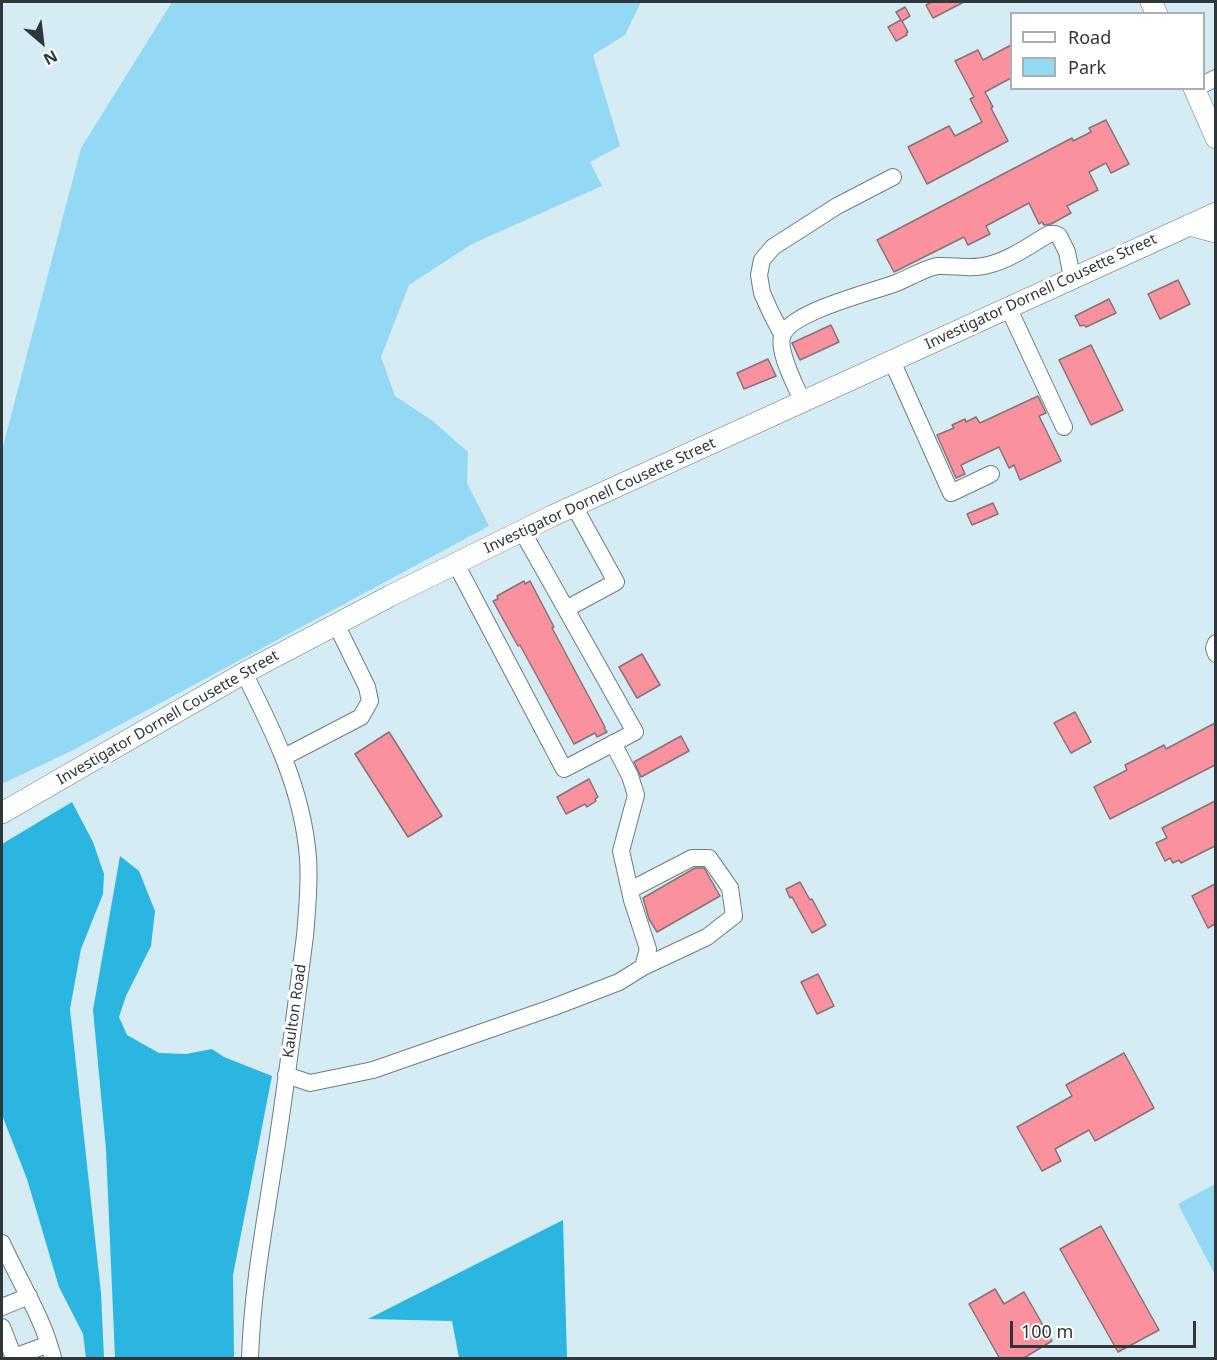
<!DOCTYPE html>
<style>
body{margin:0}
#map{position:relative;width:1217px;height:1360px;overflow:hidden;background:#d6ecf5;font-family:"Noto Sans",sans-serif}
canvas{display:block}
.frame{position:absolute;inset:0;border:3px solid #2f373a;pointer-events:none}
.legend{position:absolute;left:1010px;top:12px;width:195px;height:78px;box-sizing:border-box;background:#fff;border:2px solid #acafb0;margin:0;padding:8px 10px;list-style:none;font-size:18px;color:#2f373a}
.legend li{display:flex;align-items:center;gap:12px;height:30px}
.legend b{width:30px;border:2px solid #acafb0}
.north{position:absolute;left:12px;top:12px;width:60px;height:60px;-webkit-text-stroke:4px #fff;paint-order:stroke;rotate:152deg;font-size:16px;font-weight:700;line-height:24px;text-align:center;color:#2f373a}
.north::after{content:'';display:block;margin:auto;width:21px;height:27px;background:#2f373a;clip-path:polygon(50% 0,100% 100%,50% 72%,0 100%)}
.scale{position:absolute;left:1010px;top:1321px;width:186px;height:27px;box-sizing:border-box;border:3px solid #2f373a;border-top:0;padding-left:8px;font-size:18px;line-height:21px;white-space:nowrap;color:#2f373a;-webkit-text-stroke:4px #fff;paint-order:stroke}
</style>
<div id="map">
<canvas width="1217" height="1360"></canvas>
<div class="frame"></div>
<ul class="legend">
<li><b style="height:8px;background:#fff"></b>Road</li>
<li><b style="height:16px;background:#94d9f4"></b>Park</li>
</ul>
<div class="north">N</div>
<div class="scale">100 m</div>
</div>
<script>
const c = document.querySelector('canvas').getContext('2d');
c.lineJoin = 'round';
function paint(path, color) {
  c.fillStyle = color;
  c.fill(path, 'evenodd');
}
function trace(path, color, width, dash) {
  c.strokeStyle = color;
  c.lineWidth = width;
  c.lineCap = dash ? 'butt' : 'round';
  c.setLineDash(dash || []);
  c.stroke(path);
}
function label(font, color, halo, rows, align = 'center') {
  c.font = font + ' "Noto Sans",sans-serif';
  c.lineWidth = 6;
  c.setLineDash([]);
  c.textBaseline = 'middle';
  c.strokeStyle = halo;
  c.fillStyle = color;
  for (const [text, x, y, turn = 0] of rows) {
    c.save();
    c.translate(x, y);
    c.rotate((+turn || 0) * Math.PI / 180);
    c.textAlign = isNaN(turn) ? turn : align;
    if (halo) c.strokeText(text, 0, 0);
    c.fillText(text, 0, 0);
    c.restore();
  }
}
paint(new Path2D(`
 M172,2H641L625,35L593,55L620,146L590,162L602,186L472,244L409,285L381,357L395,396L434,422L468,452L467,483L489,526L73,750L2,784V450L81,148Z
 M1215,1184V1275L1178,1204Z`), '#94d9f4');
paint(new Path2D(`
 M72,802L93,842L104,874L103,894L81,949L70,1009L101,1293L104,1358H86L83,1334L59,1287L27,1179L2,1115V844Z
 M120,856L139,871L155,911L151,946L126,996L119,1017L127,1035L159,1053L186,1054L212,1049L224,1057L272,1076L233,1275L234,1358H115L106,1149L93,1010Z
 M563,1220L567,1358H459L452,1321L368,1319Z`), '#2bb6e2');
const building = new Path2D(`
 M932,2H964L933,18L926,5Z
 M905,7L910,16L902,21L908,32L906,34L907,35L896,41L888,27L901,20L896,12Z
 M1011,45V78L985,92L993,107L991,108L1008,141L927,184L908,147L949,126L955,136L982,122L970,99L974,97L955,61L978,50L983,60Z
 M1106,120L1129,164L1111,173L1106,163L1089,172L1098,190L1067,206L1071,213L1051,224L1044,225L1042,222L1039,224L1029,203L986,226L990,234L968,245L964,237L894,272L877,240L1072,138L1073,141L1091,132L1089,128Z
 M1178,280L1190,304L1160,319L1148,294Z
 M1109,299L1116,313L1086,327L1084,325L1080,326L1075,316Z
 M831,325L839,342L800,360L792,343Z
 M1091,345L1123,410L1091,425L1059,360Z
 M768,359L776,376L744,389L737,373Z
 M1038,396L1046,413L1039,416L1061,461L1020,480L1014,465L1009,468L999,447L961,465L965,474L956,478L937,435L954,428L952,425L965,419L966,422L976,417L980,423Z
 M993,503L998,514L972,525L967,514Z
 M524,581L525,584L530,581L554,627L552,628L605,727L604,728L607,732L597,737L595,733L574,744L520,645L518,646L493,601L498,599L497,596Z
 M642,654L660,685L637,698L619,667Z
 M1075,712L1091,742L1071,753L1054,723Z
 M1215,723V765L1110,819L1094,787L1127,770L1125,765L1145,755L1164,745L1166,749Z
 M389,732L442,816L408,837L355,754Z
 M681,736L689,751L641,777L634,762Z
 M589,779L598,797L595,799L596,801L587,807L585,804L566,814L557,797Z
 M1215,801V846L1181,863L1179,860L1173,863L1170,858L1165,861L1156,843L1167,838L1162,828Z
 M695,868H704L720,896L657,932L649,919L643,898Z
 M800,882L810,900L812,899L826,925L812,933L792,897L790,898L786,889Z
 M1215,884V924L1208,928L1192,896Z
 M818,974L834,1006L817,1014L801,982Z
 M1124,1053L1154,1108L1095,1141L1089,1130L1055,1149L1061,1161L1042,1171L1017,1127L1072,1096L1066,1085Z
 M1101,1226L1159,1330L1118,1352L1060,1249Z
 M995,1289L1004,1304L1024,1292L1052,1341L1022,1359H1000L969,1304Z`);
paint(building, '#fa919e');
trace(building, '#877374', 1.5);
const minor = new Path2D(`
 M1204,84L1216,78
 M1008,307L1064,427
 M782,334L771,313L762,293L759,275L762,260L773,247L837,206L893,177
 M892,361L951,493L991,474
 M802,401C796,386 778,353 782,337C788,312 873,292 896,283C907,279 927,267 938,266C955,265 971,270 988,265C1010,260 1030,245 1049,234H1055L1059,236L1067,252L1072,277
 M522,531L566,609L616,582L574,506
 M456,564L564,769L635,732L566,609
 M1216,643L1214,648L1216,654
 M244,673C274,732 303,791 308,858C310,884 307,910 305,936C295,1012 286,1088 274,1163C264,1228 252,1293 250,1358
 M613,743L630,776L636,795L621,851L632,900L648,949L643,967
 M284,757L361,717L370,701L367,687L336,624
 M286,1075L310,1083L373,1070L554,1007L619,982L643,967L707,937L734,916L730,888L709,858H692L630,890
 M2,1243C19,1281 43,1317 53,1358
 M2,1307L29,1296
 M2,1327L13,1355L17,1356L49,1344`);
const major = new Path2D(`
 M1151,2L1157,14
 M1194,88L1216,138
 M1189,225L1216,232
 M2,813L244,673L390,596L552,516L1216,213`);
trace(minor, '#6a7e85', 18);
trace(major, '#6a7e85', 22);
trace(minor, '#fff', 16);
trace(major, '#fff', 21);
label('15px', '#2f373a', '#fff', [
 ["Investigator Dornell Cousette Street",1041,292,-25],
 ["Investigator Dornell Cousette Street",600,496,-25],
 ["Investigator Dornell Cousette Street",168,718,-30],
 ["Kaulton Road",295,1011,-82]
]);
</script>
